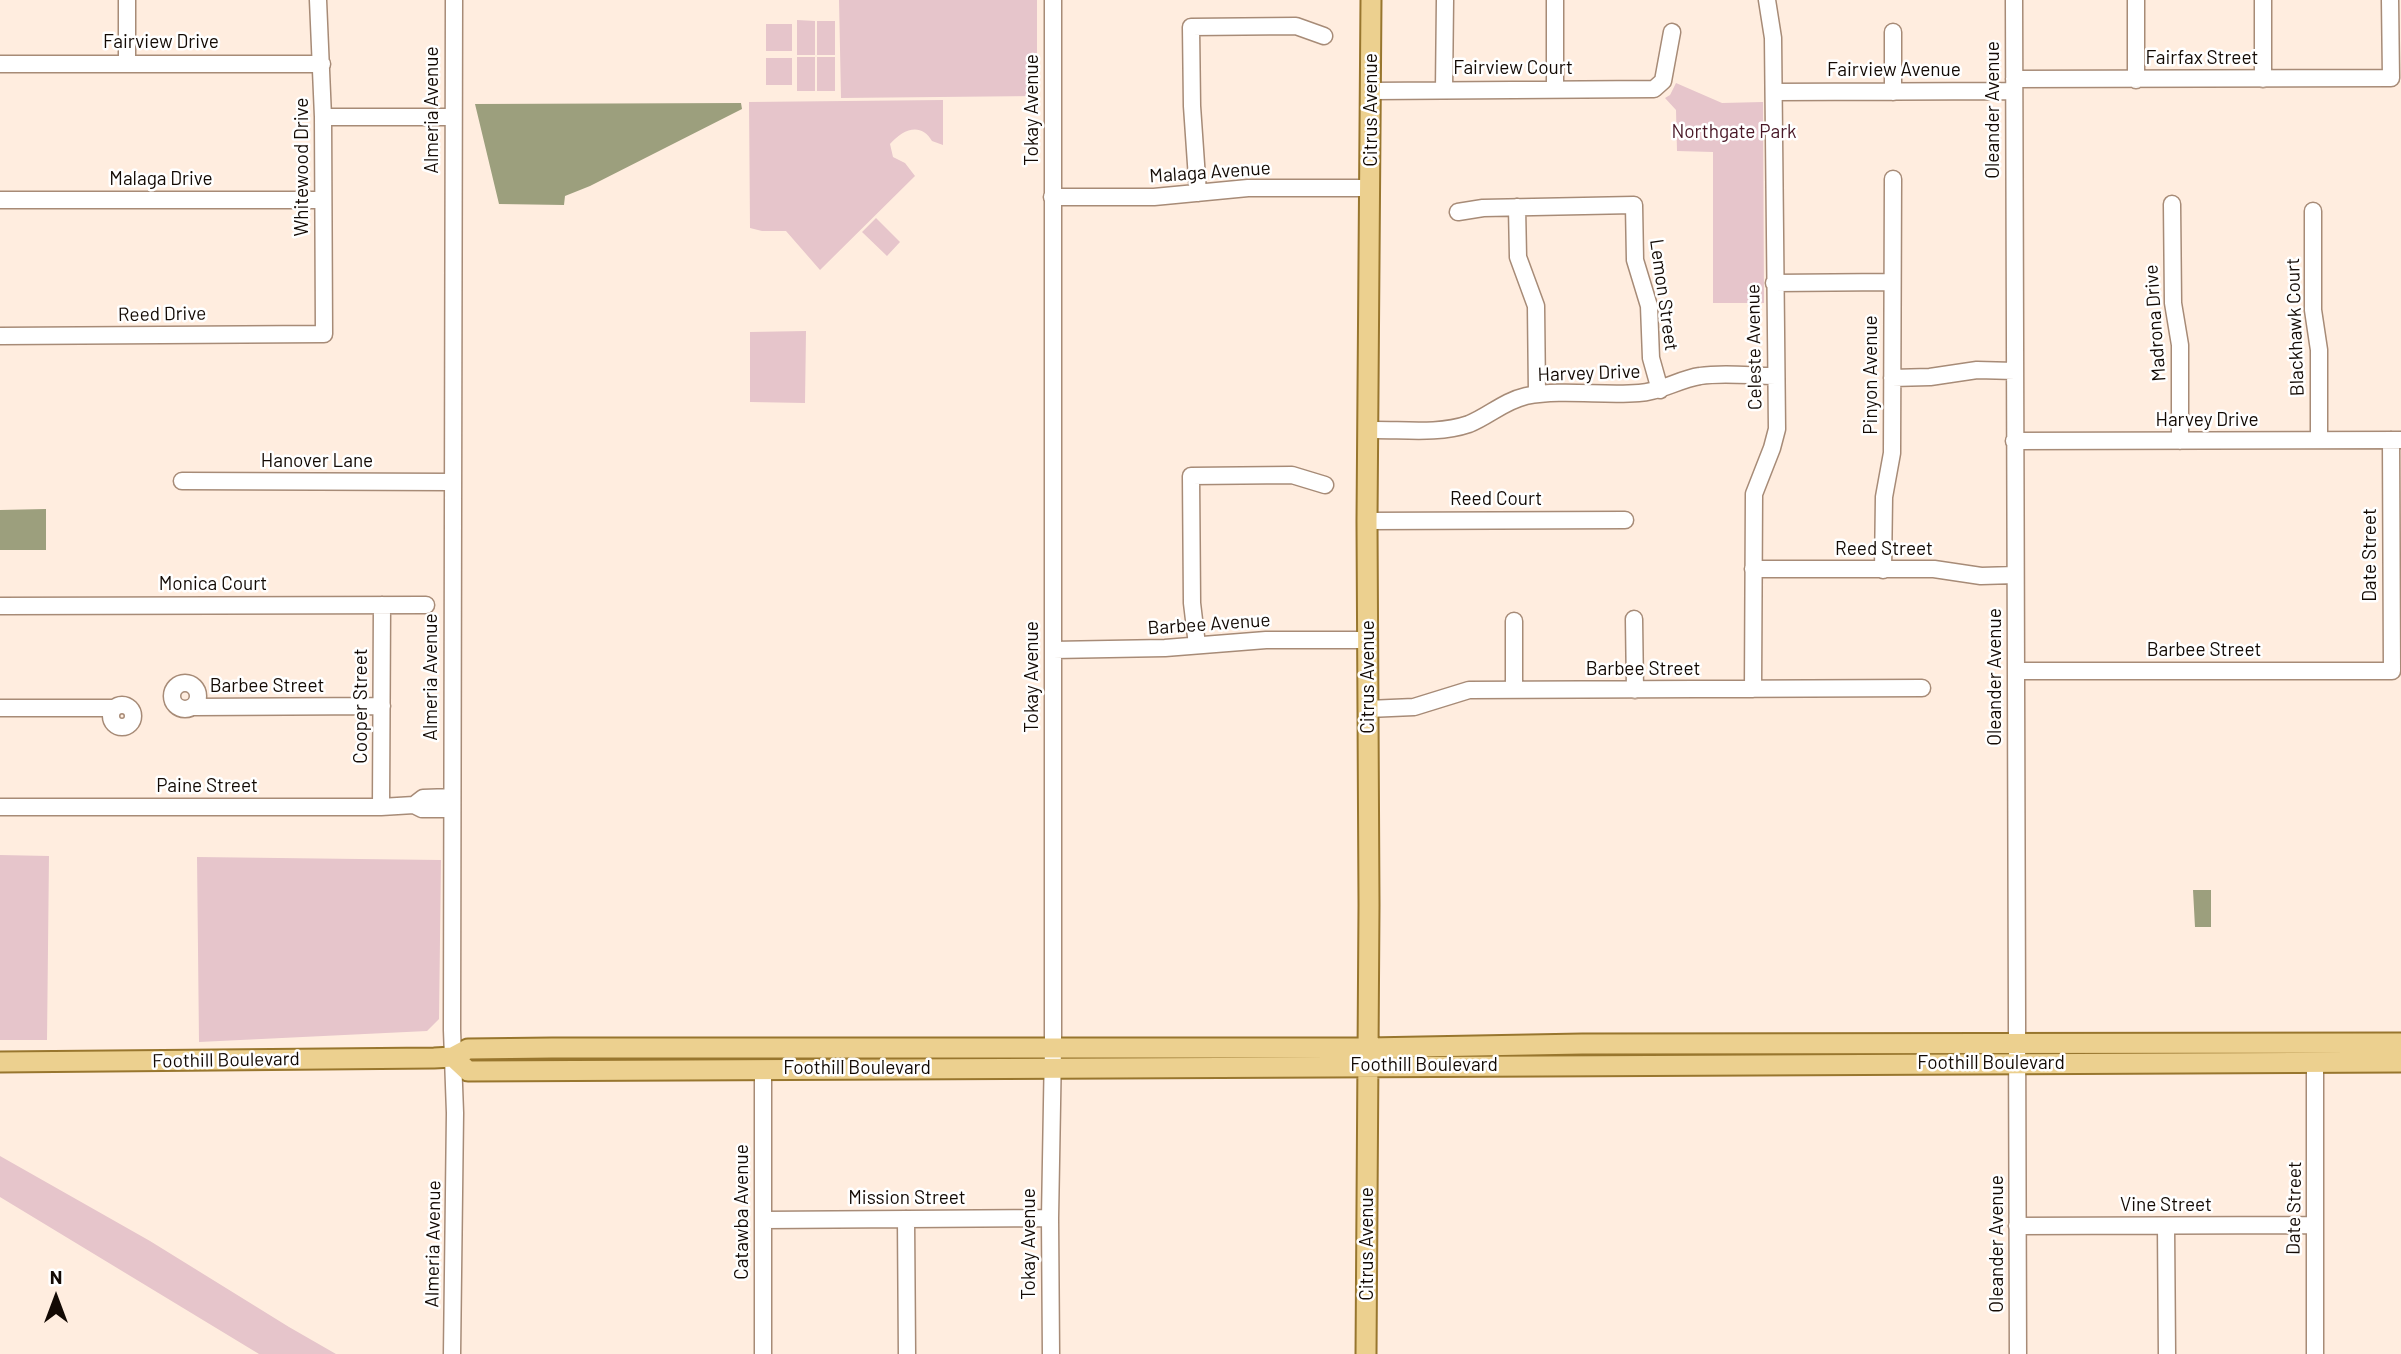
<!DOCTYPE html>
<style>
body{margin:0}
#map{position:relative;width:2401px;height:1354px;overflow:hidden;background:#ffeddf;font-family:Barlow,sans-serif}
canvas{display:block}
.north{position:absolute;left:21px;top:1263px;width:70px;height:70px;-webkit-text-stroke:5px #fff;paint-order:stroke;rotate:0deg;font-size:19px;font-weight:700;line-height:28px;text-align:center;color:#130a04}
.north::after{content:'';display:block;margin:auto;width:24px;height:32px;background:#130a04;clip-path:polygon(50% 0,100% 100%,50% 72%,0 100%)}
</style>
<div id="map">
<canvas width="2401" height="1354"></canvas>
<div class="north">N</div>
</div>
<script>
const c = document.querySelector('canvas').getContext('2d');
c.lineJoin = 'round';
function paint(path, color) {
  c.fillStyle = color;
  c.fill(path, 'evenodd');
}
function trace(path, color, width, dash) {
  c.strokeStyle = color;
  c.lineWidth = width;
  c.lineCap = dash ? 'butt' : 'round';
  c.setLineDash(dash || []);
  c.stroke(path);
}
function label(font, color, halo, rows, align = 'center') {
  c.font = font + ' Barlow,sans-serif';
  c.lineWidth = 5;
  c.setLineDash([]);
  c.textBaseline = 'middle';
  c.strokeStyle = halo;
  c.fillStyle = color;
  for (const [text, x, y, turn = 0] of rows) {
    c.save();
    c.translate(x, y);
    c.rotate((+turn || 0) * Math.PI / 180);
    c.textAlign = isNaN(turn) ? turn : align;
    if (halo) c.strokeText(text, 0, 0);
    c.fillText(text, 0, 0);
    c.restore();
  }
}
paint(new Path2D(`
 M839,0H1037V96L841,98Z
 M797,20L815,21V55H797Z
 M817,21H835V55H817Z
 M766,24H792V51H766Z
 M797,57H815V91H797Z
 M817,57H835V91H817Z
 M766,58H792V85H766Z
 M1676,83L1722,103L1763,102L1764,303H1713V152L1677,151L1676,110L1665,98L1670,95Z
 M943,100V145L932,141C921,122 903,129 890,144L893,157L905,163L915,176L820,270L786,231H762L750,228L749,102Z
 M876,218L900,242L887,256L862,232Z
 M806,331L805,403L750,402V332Z
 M0,855L49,856L47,1040H0Z
 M197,857L441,860L439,1019L427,1031L199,1042Z
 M0,1156L150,1241L289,1327L336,1354H259L0,1197Z`), '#e6c5cb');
paint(new Path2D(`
 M741,103L742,109L590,186L565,196L564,205L499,204L475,104Z
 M46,509V550H0V510Z
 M2193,890H2211V927H2195Z`), '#9c9f7d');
const minor = new Path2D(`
 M1555,0V89
 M2014,0L2018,1354
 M1893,32V92
 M127,63V0
 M0,64H322
 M2014,79L2391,78L2390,0
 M2263,79V0
 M2136,80V0
 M1444,90L1445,0
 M1372,91L1654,89L1663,81L1672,32
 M1774,92L2014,91
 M323,117H453
 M1198,193L1192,106L1191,27L1296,26L1324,36
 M1052,197H1154L1248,188H1371
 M0,200H322
 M2172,204L2173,303L2180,345V441
 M1517,207L1518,257L1536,306L1537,394
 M2313,211V310L2319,350V440
 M1458,212L1483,208L1634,205L1635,260L1649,306L1651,358L1660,390
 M1774,283L1892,282
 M0,336L324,334L323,117L318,0
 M1892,378L1930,377L1977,370L2015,371
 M1368,430C1400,429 1437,435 1469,424C1489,416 1504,401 1526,396C1563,389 1602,396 1639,393C1661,392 1679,379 1700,376C1724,372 1751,376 1775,376
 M2014,441L2400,440
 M182,481L453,482
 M1367,521L1625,520
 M1753,569H1934L1981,576L2015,575
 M1883,570L1884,497L1892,453L1893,179
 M0,606L426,605
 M1634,619L1635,690
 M1514,621V690
 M1197,645L1192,603L1191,476L1292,475L1325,485
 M1053,650L1165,648L1266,640H1367
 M2016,671H2392L2391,440
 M172 696a13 13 0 1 1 26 0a13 13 0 1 1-26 0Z
 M1753,689L1754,494L1772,448L1777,429L1773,38L1767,0
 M111 716a11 11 0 1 1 22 0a11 11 0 1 1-22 0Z
 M193,707L382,706
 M0,708H114
 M1368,709L1414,707L1469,690L1922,688
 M414,805L423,798L452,797
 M0,807H381L414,805L422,809H452
 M381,807L382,605
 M2315,1063V1354
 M906,1219L907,1354
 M764,1220L1050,1218
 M2017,1226L2315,1225
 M2166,1226L2167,1354
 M452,1354L455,1113L452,1030L454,0
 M763,1354V1069
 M1051,1354L1050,1218L1053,1047V0`);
const major = new Path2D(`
 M453,1057L468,1071L2401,1062
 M0,1062L434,1058L453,1057L468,1049L552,1048H1368L1582,1044L2401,1043
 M1366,1354L1369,905L1367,521L1371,0`);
trace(minor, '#a78b77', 19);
trace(major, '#98762e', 23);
trace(minor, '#fff', 16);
trace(major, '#ecd08f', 19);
label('19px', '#130a04', '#fff', [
 ["Fairview Drive",161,42],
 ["Fairfax Street",2202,58],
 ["Fairview Court",1513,68],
 ["Fairview Avenue",1894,70],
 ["Almeria Avenue",432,110,-90],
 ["Tokay Avenue",1032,110,-90],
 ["Citrus Avenue",1371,110,-90],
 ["Oleander Avenue",1993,110,-90],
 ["Whitewood Drive",302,167,-90],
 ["Malaga Avenue",1210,172,-4],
 ["Malaga Drive",161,179],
 ["Lemon Street",1664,295,82],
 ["Reed Drive",162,314,-1],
 ["Madrona Drive",2155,323,-94],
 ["Blackhawk Court",2295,327,-92],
 ["Celeste Avenue",1754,347,-91],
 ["Harvey Drive",1589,373,-2],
 ["Pinyon Avenue",1871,375,-90],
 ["Harvey Drive",2207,420],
 ["Hanover Lane",317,461],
 ["Reed Court",1496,499],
 ["Reed Street",1884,549],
 ["Date Street",2370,555,-90],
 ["Monica Court",213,584],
 ["Barbee Avenue",1209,624,-4],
 ["Barbee Street",2204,650],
 ["Barbee Street",1643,669],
 ["Almeria Avenue",431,677,-90],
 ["Tokay Avenue",1032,677,-90],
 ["Citrus Avenue",1368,677,-90],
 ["Oleander Avenue",1995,677,-90],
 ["Barbee Street",267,686],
 ["Cooper Street",361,706,-90],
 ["Paine Street",207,786],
 ["Foothill Boulevard",226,1060,-1],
 ["Foothill Boulevard",1991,1063],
 ["Foothill Boulevard",1424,1065],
 ["Foothill Boulevard",857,1068],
 ["Mission Street",907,1198],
 ["Vine Street",2166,1205],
 ["Date Street",2294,1208,-89],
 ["Catawba Avenue",742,1212,-90],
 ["Almeria Avenue",433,1244,-89],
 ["Tokay Avenue",1029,1244,-90],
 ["Citrus Avenue",1367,1244,-90],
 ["Oleander Avenue",1997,1244,-90]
]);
label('19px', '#481625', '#fff', [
 ["Northgate Park",1734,132]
]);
</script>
